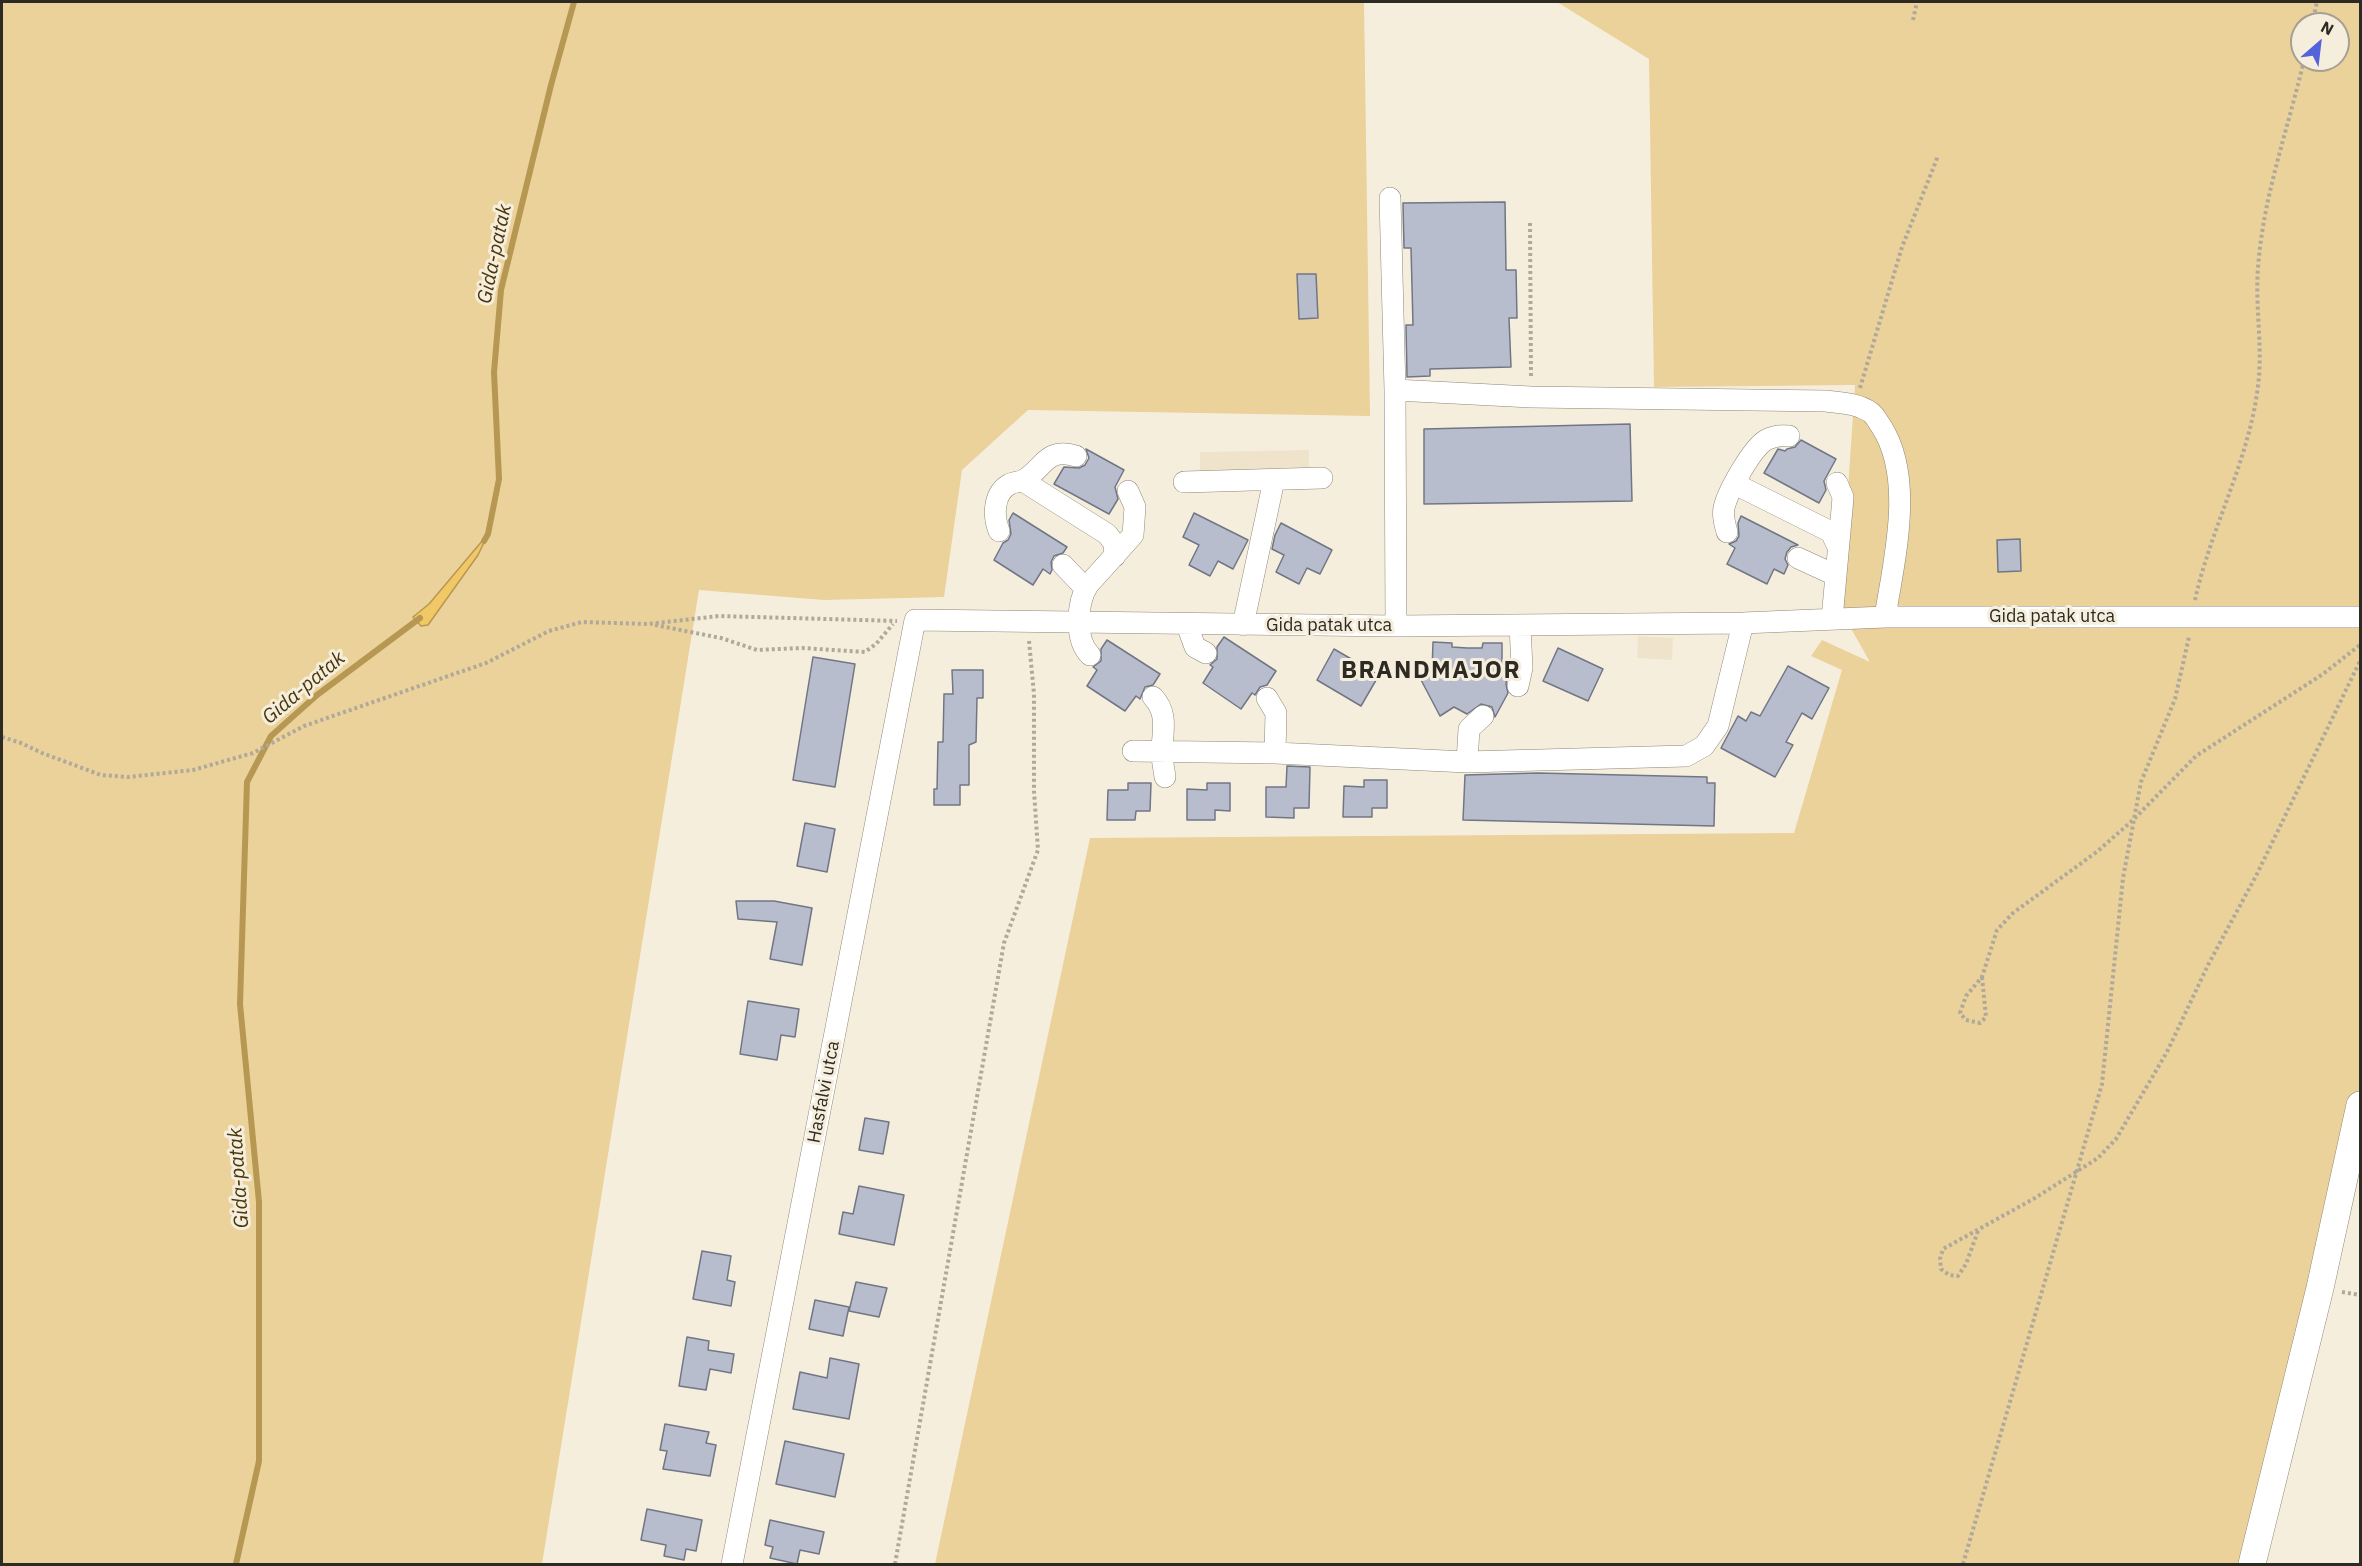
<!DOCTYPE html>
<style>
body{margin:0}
#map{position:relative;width:2362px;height:1566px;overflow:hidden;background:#f6eedd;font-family:"IBM Plex Sans",sans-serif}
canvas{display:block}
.frame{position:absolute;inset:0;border:3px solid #2d2a23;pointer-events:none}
.north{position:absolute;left:2290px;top:12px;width:60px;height:60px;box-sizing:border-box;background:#f6eedd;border:2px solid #a6a093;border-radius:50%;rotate:28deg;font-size:16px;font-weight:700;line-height:24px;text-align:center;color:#2d2a23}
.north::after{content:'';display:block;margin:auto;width:21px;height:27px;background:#5364da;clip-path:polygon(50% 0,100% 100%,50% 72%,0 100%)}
</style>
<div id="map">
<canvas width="2362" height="1566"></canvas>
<div class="frame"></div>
<div class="north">N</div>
</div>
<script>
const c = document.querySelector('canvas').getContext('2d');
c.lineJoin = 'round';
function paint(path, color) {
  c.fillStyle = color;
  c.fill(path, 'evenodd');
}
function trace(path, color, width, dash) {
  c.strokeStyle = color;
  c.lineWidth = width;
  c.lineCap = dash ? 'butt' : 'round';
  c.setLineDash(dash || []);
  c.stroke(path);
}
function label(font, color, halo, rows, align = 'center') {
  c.font = font + ' "IBM Plex Sans",sans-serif';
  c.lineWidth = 6;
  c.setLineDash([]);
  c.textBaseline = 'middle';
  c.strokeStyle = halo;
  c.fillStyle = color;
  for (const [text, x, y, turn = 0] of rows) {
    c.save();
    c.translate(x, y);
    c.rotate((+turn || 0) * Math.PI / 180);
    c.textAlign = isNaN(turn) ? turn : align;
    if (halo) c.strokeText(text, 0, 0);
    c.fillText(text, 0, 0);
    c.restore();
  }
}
paint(new Path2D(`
 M1309,450V473L1200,476V452Z
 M1638,636L1673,638L1672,660L1637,658Z`), '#efe3cc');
paint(new Path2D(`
 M2,2H1364L1370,416L1028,410L962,470L944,597L824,600L699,590L542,1564H2Z
 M1557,2H2360V1167L2252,1564H935L1090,838L1794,833L1842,670L1811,656L1822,640L1870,662L1840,609L1855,385L1654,387L1649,59ZM2302,24H2338V60H2302Z`), '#ebd19a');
const water = new Path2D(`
 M488,534L478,555L428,625L421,626L413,617L429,604Z`);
paint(water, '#f2c766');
trace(water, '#b79852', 1.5);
trace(new Path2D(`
 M484,541L488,534L499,479L494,372L501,290L551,85L574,2
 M236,1564L259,1461V1202L240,1004L247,782L271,736L317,695L420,618`), '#b79852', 6);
const building = new Path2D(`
 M1505,202L1506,270H1516L1517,318H1509L1511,367L1430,369V376L1407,377L1406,325H1413L1411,248H1404L1403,203Z
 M1297,274H1316L1318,318L1299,319Z
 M1630,424L1632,501L1424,504V429Z
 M1801,440L1836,459L1824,481L1826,490L1819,503L1764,473L1778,449L1785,451L1787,449L1795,447Z
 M1086,449L1124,470L1115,487L1118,499L1109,514L1054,484L1064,467L1079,468L1085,465L1089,458Z
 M1013,513L1067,547L1063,553L1054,556L1051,562L1052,570L1050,574L1043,569L1033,585L994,560L1003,543L1008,540L1011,534L1009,520Z
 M1194,513L1248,540L1233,569L1218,561L1210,576L1189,565L1199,545L1183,537Z
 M1741,516L1798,545L1791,547L1787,552L1785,559L1788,565L1784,574L1774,569L1767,584L1727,564L1735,548L1729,544L1736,541L1739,536L1738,523Z
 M1281,523L1332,550L1320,574L1307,568L1299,584L1276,572L1284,555L1272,549L1275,535Z
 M2020,539L2021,571L1998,572L1997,540Z
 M1224,637L1276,671L1267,685L1260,687L1255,695L1252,693L1241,709L1203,683L1213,667L1210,665L1217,659V647Z
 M1107,640L1160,674L1153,685L1145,687L1140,699L1136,696L1125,711L1087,686L1097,670L1093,667L1101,661V649Z
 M1433,642L1452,643V647L1467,648H1482L1483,643H1502V669L1508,672L1506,684L1508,693L1495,717L1492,707L1481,704L1467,714L1454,707L1440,716L1420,678L1432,671Z
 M1558,648L1603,669L1588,701L1543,681Z
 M1334,649L1379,675L1361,706L1317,680Z
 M813,657L855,664L835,787L793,780Z
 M1788,666L1829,688L1812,719L1802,713L1786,742L1793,745L1775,777L1721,748L1738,716L1746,721L1751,712L1760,716Z
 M952,670H983V698H977L976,742L969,745V785H960V805H934V789H937L938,742H943L944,694H953Z
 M1287,766L1310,767L1309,808H1294V818L1266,817V787H1286Z
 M1538,773L1707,777V783H1715L1714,826L1463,820L1465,775Z
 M1364,780H1387V808H1372V817H1343L1344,786L1364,787Z
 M1128,783H1151L1150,811H1136L1135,820H1107L1108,790H1128Z
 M1207,783H1230V811L1215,810V820H1187V789L1207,790Z
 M805,823L835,829L827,872L797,866Z
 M736,901H774L812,908L802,965L770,959L777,922L738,919Z
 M748,1001L799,1009L795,1037L781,1035L777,1060L740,1054Z
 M865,1118L889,1122L883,1154L859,1150Z
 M859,1186L904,1195L894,1245L839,1234L843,1212L853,1214Z
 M702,1251L731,1256L727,1280L735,1282L731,1306L693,1299Z
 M856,1282L887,1288L879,1317L849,1311Z
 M815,1300L849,1307L843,1336L809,1329Z
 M687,1337L709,1341L708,1350L734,1354L731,1373L710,1369L706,1390L679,1386Z
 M830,1358L859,1364L849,1419L793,1409L800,1372L827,1378Z
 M665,1424L709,1432L706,1443L716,1445L710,1476L663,1469L667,1451L660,1450Z
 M785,1441L844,1454L835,1497L776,1484Z
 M647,1509L702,1520L696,1551L686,1549L684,1560L664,1556L666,1545L641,1540Z
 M770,1520L824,1532L819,1554L800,1550L797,1564L770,1558L773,1547L765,1545Z`);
paint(building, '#b8bdcd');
trace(building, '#717685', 1.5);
const minor = new Path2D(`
 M1390,198L1395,390L1396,626
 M1395,390L1531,397L1826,401C1841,403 1857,403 1870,412C1875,415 1878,422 1881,426C1915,478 1894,560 1885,617
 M1023,481L1107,534L1114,543L1115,556
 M1184,482L1322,478
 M1735,484L1831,532L1837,545
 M999,531C993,516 993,493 1010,484C1014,482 1020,482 1024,480C1044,468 1046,447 1076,456
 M1727,532C1725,524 1722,517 1724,508C1727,493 1752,448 1766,440C1773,436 1781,435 1789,436
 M1798,558L1835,575
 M1063,565L1086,589
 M1832,619L1842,509L1843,497L1837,483
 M1187,625L1195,647L1206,653
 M1243,625L1274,480
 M1090,655C1074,639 1077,602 1088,585L1133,535L1135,507L1128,491
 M1518,686L1522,668L1520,625
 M1153,697C1169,714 1162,732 1162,753C1162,761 1164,769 1165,777
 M1267,698L1276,713L1275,753
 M1133,751L1275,753L1467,762L1686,756L1704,746L1718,726L1743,623
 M1467,762L1469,729L1483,716
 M732,1564L915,620L1396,626L1743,623L1885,617H2360`);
const major = new Path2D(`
 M2252,1564L2320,1288L2360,1105`);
trace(minor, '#8e8677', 22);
trace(major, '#8e8677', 28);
trace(new Path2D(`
 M1913,20L1917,2
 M2312,24L2317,2
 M1530,223L1531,378
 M1860,388L1902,247L1938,156
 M2195,600C2211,527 2249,461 2258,386C2263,347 2255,308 2258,268C2263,197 2288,129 2304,60
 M655,625L721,638L757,650L802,648L865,652L876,644L893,624
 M2,737L21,743L42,753L101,775L128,777L193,770L253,753L304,726L486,663L549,631L582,622L648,624L719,616L897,621
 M1982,977L1986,1017L1980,1023L1966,1020L1960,1013L1966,996L1982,977L1997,930L2013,913L2098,851L2134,819L2196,756L2323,674L2360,645
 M1978,1231L1966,1264L1958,1276L1949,1275L1941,1269L1940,1259L1943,1249L2035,1198L2098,1158L2116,1139L2167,1052L2208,965L2257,874L2360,661
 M2342,1292L2360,1295
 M895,1564L1004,943L1038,850L1034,791V694L1029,641
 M1963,1564L2102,1084L2123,878L2141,782L2175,699L2189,637`), '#afa99b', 4, [3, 3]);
trace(minor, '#fff', 21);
trace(major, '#fff', 27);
label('18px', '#2d2a23', '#f6eedd', [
 ["Gida patak utca",2052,617],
 ["Gida patak utca",1329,626],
 ["Hasfalvi utca",824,1092,-79]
]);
label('italic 20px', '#48360c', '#f6eedd', [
 ["Gida-patak",495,254,-78],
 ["Gida-patak",304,688,-40],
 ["Gida-patak",239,1178,-94]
]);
c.letterSpacing = '1.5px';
label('bold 24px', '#2d2a23', '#f6eedd', [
 ["BRANDMAJOR",1431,671]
]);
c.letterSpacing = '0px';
</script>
